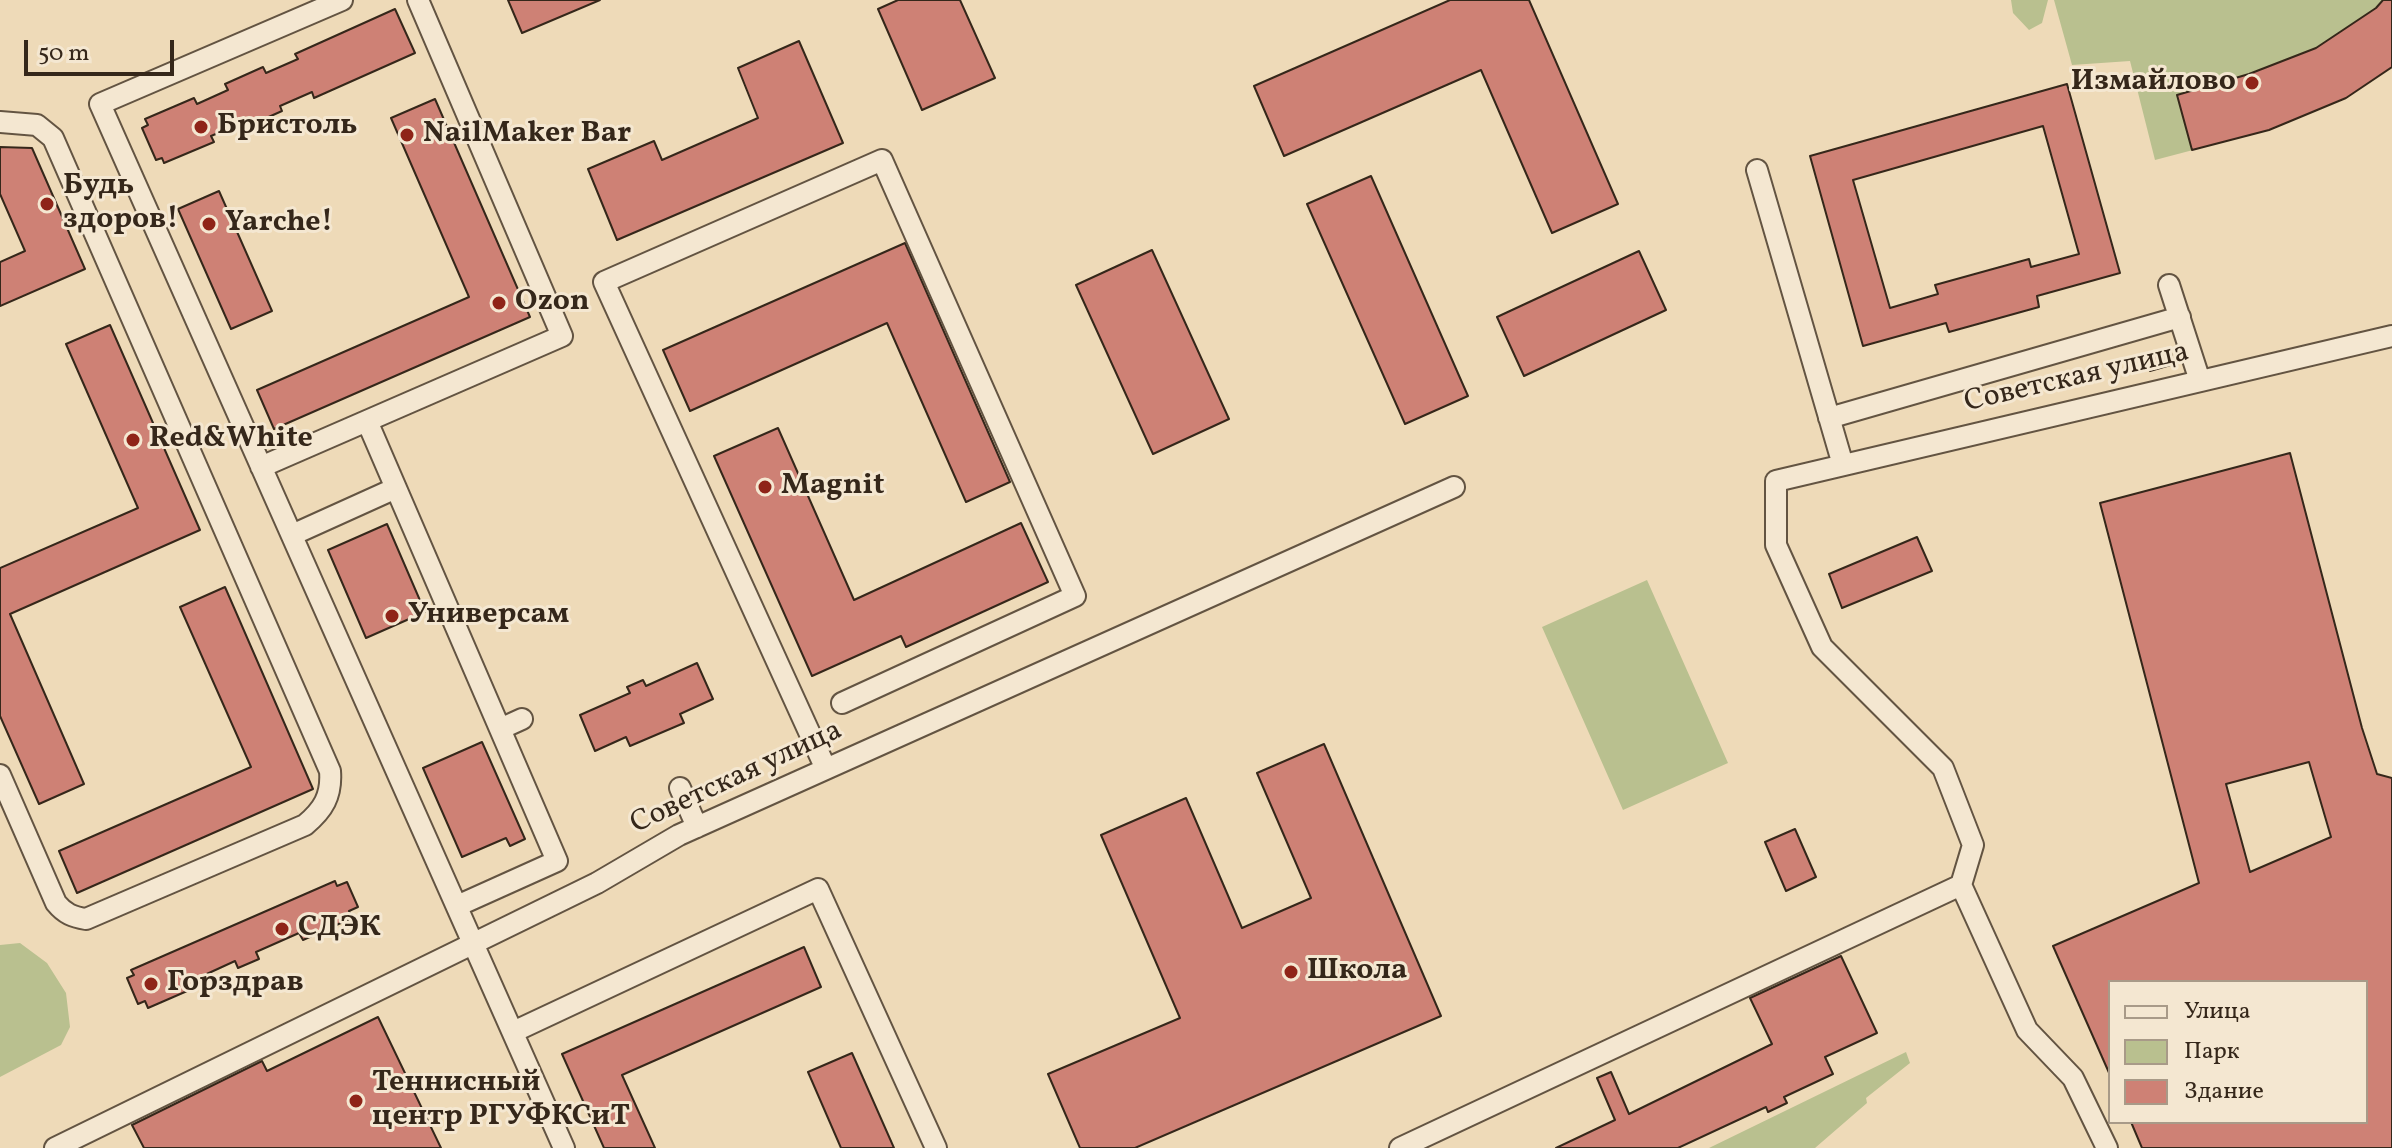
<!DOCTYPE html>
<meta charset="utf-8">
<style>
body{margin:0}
#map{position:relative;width:2392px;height:1148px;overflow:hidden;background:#eedab8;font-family:Vollkorn,serif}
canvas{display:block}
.legend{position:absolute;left:2108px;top:980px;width:260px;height:144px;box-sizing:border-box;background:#f4e7d1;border:2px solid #a89a88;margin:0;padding:10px 14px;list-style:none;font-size:24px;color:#35271a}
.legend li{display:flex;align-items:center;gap:16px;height:40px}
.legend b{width:40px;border:2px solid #a89a88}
.scale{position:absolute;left:24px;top:40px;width:150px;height:36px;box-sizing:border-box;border:4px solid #35271a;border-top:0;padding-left:10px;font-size:24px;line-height:28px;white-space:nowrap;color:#35271a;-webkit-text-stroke:6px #f4e7d1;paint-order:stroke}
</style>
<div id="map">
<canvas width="2392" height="1148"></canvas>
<ul class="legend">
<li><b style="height:10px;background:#f4e7d1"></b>Улица</li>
<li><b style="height:22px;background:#b9c08f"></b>Парк</li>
<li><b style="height:22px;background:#ce8175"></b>Здание</li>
</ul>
<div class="scale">50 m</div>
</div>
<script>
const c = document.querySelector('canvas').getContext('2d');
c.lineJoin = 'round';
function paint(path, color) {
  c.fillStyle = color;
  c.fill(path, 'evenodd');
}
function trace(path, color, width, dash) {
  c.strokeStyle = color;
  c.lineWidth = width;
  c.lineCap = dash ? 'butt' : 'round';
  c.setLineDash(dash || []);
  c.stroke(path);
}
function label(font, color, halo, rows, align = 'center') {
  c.font = font + ' Vollkorn,serif';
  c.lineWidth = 6;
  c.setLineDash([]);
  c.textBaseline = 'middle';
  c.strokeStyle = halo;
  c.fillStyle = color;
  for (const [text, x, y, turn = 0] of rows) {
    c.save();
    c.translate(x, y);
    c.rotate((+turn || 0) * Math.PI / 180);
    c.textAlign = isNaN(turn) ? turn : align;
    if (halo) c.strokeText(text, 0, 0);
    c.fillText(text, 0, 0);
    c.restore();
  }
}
paint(new Path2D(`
 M2011,0H2048L2042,23L2029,30L2013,13Z
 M2054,0H2392V67L2346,98L2269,130L2155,160L2130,61L2072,65Z
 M1647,580L1728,763L1623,810L1542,627Z
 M20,943L47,963L66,993L70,1027L61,1045L0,1077V945Z
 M1906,1052L1910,1063L1866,1098L1867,1103L1815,1148H1709Z`), '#b9c08f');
const building = new Path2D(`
 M508,0H600L522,33Z
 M898,0H960L995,78L922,110L878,9Z
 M1450,0H1529L1618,204L1552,233L1481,70L1284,156L1254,86Z
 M2383,0H2392V67L2346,98L2269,130L2192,150L2177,95L2249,74L2316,48L2376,8Z
 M395,9L415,53L314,98L312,92L280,106L282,111L244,128L242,123L211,136L214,142L164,163L162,158L156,160L142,128L148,125L145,119L194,98L197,104L228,90L225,84L263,67L266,73L298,59L295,54Z
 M799,41L843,143L617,240L588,169L654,141L662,160L758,118L738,68Z
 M2067,84L2120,273L2037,296L2039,307L1949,332L1946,323L1863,346L1810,156ZM2043,126L2079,254L2031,267L2029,259L1935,285L1938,294L1890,308L1853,180Z
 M435,99L530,317L274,429L257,390L469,297L391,118Z
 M0,147L32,148L85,269L0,306V262L25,251L0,194Z
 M1371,176L1468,396L1405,424L1307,204Z
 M219,191L272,311L231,329L178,209Z
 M905,243L1010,482L966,502L887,323L690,411L663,350Z
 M1152,250L1229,419L1153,454L1076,285Z
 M1639,251L1666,310L1524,376L1497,317Z
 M110,325L200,530L10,614L84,784L39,804L0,716V568L138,508L66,344Z
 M2170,349L2174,364L2150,371L2146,356Z
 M778,428L854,600L1021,523L1048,582L906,647L901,636L812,676L714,456Z
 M2290,453L2362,728L2377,774L2392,778V1148H2142L2131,1122H2366V982H2110V1075L2053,946L2199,883L2100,503ZM2309,762L2331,837L2250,872L2226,784Z
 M387,524L425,612L366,638L328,550Z
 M1917,537L1932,571L1842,608L1829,574Z
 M225,587L313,789L77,893L59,851L251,767L180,607Z
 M697,663L713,699L680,714L684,723L630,746L626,737L595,751L580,715L630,693L627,687L643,680L646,686Z
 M482,742L525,839L510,846L506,838L462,857L423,768Z
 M1324,744L1441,1016L1135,1148H1080L1048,1074L1180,1018L1101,835L1186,798L1242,928L1311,898L1257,773Z
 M1795,829L1816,877L1786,891L1765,842Z
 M335,881L337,886L347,882L358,907L349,911L352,918L303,940L299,933L256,952L259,959L238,968L235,961L198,978L201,985L148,1008L145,1001L138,1004L127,978L134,975L131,970Z
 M804,947L821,987L622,1075L655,1148H604L562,1054Z
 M1841,956L1877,1033L1825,1057L1833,1074L1784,1097L1787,1103L1768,1112L1766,1107L1678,1148H1556L1615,1120L1597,1078L1611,1072L1629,1114L1772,1044L1750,998Z
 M378,1017L441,1148H144L132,1125L262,1061L267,1071Z
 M852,1053L894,1148H841L808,1072Z`);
paint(building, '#ce8175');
trace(building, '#35271a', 2);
const minor = new Path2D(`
 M342,0L100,104L564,1148
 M0,122L37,125L53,138L330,771C332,796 323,810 305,825L86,919C73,917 65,914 56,903L0,775
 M1757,170L1843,465
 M2169,285L2200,381
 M1829,418L2180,317
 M367,421L557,861L457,906
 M261,467L562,336L418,0
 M292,535L396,488
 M500,729L522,719
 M826,769L604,282L882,160L1075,596L842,703
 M680,788L697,827
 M1961,885L1973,845L1943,768L1822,647L1776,545V481L2392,336
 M513,1032L818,889L936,1148
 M55,1148L597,883L679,835L1454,487
 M1400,1148L1961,885L2027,1030L2073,1078L2107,1148`);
trace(minor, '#635442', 24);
trace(minor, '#f4e7d1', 20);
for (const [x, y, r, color] of [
 [2252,83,8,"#8f2418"],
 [201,127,8,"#8f2418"],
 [407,135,8,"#8f2418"],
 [47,204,8,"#8f2418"],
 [209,224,8,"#8f2418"],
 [499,303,8,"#8f2418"],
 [133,440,8,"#8f2418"],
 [765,487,8,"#8f2418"],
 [392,616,8,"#8f2418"],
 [282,929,8,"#8f2418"],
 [1291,972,8,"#8f2418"],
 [151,984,8,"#8f2418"],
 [356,1101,8,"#8f2418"]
]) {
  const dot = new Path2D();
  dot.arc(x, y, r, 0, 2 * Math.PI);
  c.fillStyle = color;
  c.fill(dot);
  trace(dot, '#f4e7d1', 3);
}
label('bold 30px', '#35271a', '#f4e7d1', [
 ["Измайлово",2236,83,"right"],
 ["Бристоль",217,127],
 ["NailMaker Bar",423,135],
 ["Будь",63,187],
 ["здоров!",63,221],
 ["Yarche!",225,224],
 ["Ozon",515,303],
 ["Red&White",149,440],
 ["Magnit",781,487],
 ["Универсам",408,616],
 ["СДЭК",298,929],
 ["Школа",1307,972],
 ["Горздрав",167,984],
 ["Теннисный",372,1084],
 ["центр РГУФКСиТ",372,1118]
], 'left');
label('30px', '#35271a', '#f4e7d1', [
 ["Советская улица",2077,379,-13],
 ["Советская улица",737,779,-25]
]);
</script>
